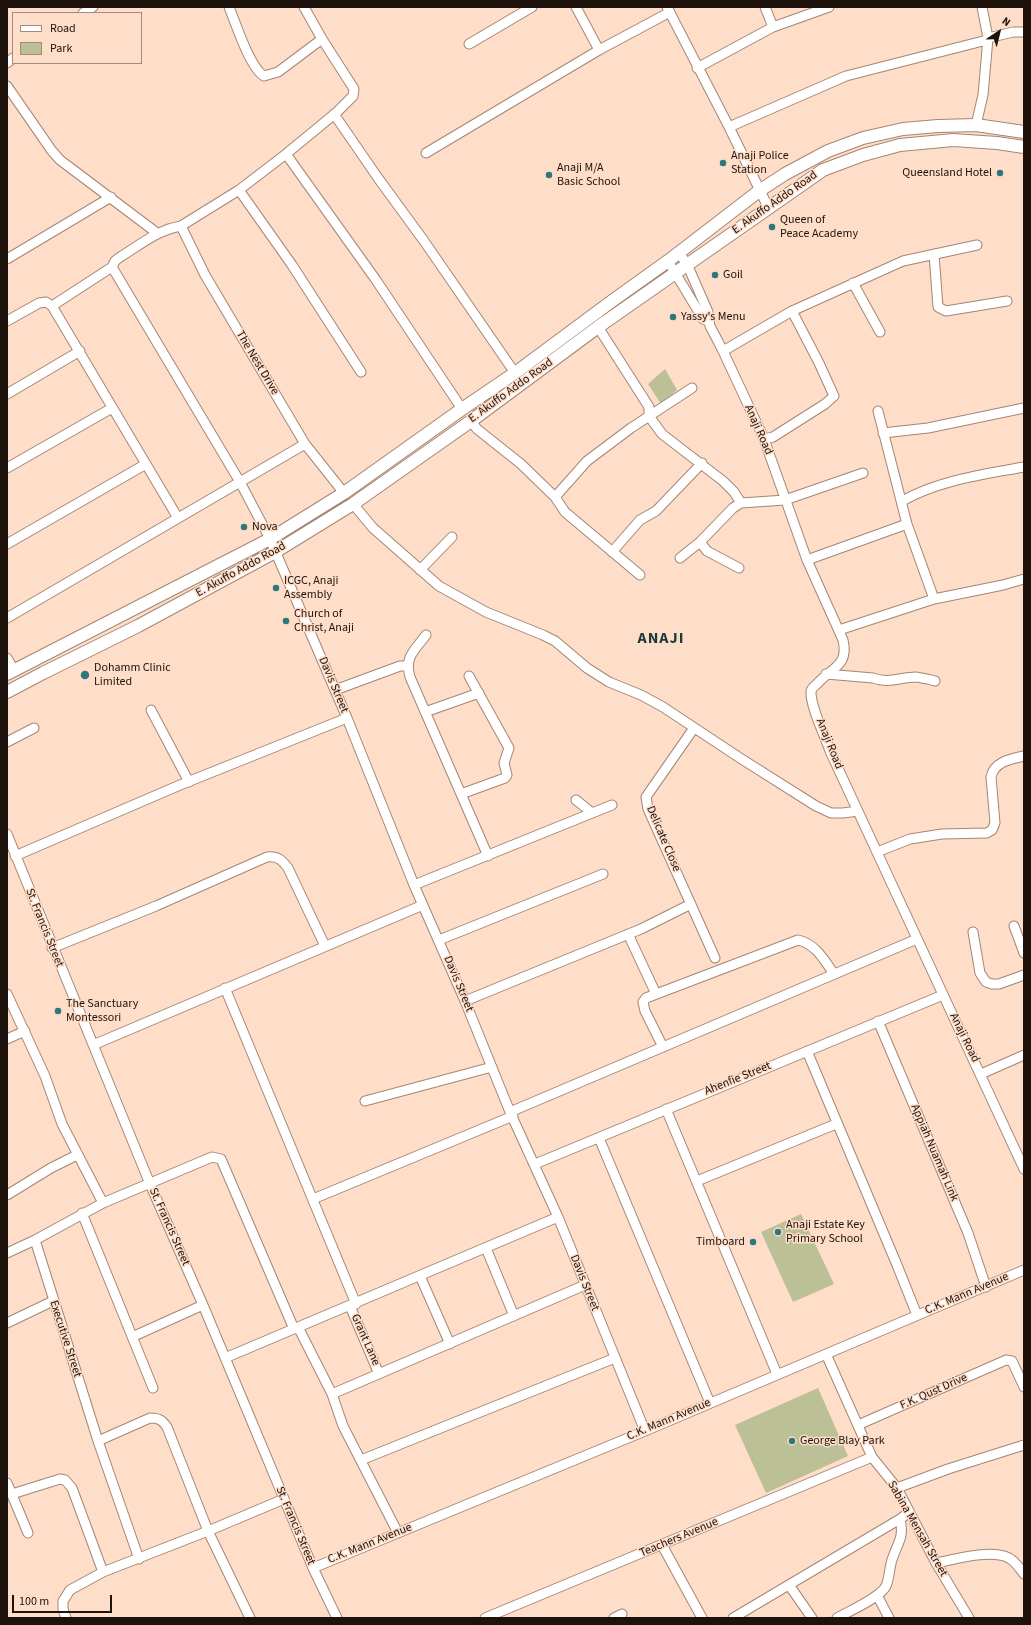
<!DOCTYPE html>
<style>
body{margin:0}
#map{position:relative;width:1031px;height:1625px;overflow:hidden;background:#feddc9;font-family:"Source Sans 3",sans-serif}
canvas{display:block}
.frame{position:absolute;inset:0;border:8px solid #1e130c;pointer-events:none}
.legend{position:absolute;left:12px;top:12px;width:130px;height:52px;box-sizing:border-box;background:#feddc9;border:1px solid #a48c7d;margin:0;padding:5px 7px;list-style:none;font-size:12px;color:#1e130c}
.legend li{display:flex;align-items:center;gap:8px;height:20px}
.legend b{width:20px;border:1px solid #a48c7d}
.north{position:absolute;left:979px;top:12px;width:40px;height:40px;-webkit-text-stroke:3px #feddc9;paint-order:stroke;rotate:35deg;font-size:11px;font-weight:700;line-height:16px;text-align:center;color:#1e130c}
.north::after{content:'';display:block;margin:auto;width:14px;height:18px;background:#1e130c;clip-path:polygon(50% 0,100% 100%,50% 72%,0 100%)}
.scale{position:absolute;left:12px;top:1595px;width:100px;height:18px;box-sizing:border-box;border:2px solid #1e130c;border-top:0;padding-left:5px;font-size:12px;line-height:14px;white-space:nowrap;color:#1e130c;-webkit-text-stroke:3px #feddc9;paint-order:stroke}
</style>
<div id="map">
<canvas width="1031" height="1625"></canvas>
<div class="frame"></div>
<ul class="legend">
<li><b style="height:5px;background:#fff"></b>Road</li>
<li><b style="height:11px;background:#bcc096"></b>Park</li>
</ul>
<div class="north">N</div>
<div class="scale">100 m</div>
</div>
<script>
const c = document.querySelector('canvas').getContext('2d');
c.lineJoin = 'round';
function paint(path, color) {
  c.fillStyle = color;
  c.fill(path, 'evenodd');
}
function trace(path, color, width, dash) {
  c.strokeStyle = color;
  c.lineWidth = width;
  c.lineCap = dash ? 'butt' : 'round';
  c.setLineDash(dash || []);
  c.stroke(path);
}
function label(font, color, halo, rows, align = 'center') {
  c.font = font + ' "Source Sans 3",sans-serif';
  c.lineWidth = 3;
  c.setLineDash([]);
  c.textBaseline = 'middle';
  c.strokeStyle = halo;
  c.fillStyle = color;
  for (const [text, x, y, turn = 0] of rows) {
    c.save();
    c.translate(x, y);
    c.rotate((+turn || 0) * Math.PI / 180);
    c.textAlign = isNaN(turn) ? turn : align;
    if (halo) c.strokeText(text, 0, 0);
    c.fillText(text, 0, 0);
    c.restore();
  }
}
paint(new Path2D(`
 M665,369L677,390L661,404L648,384Z
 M801,1214L834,1284L793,1302L761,1232Z
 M818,1388L848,1456L766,1493L735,1425Z`), '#bcc096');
const minor = new Path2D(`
 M229,7C236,24 250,68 264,76L278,72L322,39
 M304,7L322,39L354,89L353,96L337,112L286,154L239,190L181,226C157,230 140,245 120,257L115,261L112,267L240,482L270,539L347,718L414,885L465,1001L510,1112L558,1217L645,1431
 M576,7L599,50
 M667,7L729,127L768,207
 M765,7L773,27
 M83,13L93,7
 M988,38L1013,32H1024
 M469,44L532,7
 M7,63L13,58
 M697,68L773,27L829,7
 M7,86L52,151L60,160L157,233
 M334,114L378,178L424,241L515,373
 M976,125L983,95L988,38L982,7
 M729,127L846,76L987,40
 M426,153L599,50L670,12
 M286,154L376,280L462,409
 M239,190L292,265L361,372
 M181,226L205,275L305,444L344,493
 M679,253L687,264L708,312L710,326L723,351L764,439L807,560L843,640C849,666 832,667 817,684C814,686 812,688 811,691C810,706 825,736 830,751L1024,1169
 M934,254L938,307L946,311L1007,301
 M7,259L111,197
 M668,261L703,319L708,321
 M853,283L880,332
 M52,306L112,267
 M7,321L39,303L46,302L52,306L178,518
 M598,327L649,407V416L662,434L723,481L734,492L741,503
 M723,351L792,311L903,261L977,245
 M7,394L80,351
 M878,411L907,524L934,599
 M471,421L477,429L521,464L555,497L565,512L640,575
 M883,433L928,428L1024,408
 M764,439L773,437L825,404L834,396L819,363L792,311
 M7,468L112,408
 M555,497L587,461L631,428L692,388
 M902,501C940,480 981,475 1024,467
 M353,504L373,528L439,586L486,612L543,635L555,641L587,668L609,682L641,695L663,707L740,758L816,806L831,813H843L858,811
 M700,542L707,551L739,568
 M7,544L146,464
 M612,552L640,520L656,511L702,463
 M680,558L700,542L733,508L741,503L785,500L863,473
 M807,560L907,524
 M420,570L452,537
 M7,618L305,444
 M839,630L934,599L1003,585L1024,579
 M426,635C415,650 404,657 410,677L488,856
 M7,658L14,670
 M826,674L873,678C888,684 901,677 916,677C922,678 929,679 935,681
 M335,690L400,666H407
 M151,710L189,782
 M425,712L479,693
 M694,728L646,797L648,809L715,958
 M7,742L34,728
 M461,794L505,778L507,775L504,763L509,748L469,676
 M576,800L591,812
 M7,834L150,1184L203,1305L313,1568L337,1618
 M877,852L910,839L942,834L987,833L992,830L995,823L991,777C994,762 1010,759 1024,756
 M15,856L180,785L347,718
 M414,885L612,805
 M1014,926L1024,953
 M973,932L980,973L986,982L992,984H999L1024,975
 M628,934L656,994
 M439,940L603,874
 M52,948L156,906L267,857C278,856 282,860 288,868L325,946
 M225,988L356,1304
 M7,994L45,1076L62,1124L103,1203
 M465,1001L641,929L691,904
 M878,1021L968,1233L986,1287
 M7,1039L25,1031
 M93,1045L423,905
 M663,1047L645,1011L643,1002L646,998L798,940C816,944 824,960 834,974
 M807,1051L897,1265L917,1315
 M981,1074L1024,1055
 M365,1101L492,1067
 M666,1109L777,1374
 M510,1112L917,939
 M599,1138L710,1403
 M535,1164L943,995
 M697,1181L836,1124
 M7,1195L51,1168L77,1155
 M313,1199L513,1116
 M82,1213L153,1388
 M486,1248L514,1316
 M7,1253L35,1240
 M420,1276L450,1344
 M350,1306L379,1374
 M7,1323L53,1301
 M298,1327L332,1394L343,1426L398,1533
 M132,1337L203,1305
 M826,1354L872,1457L897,1488L936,1563L969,1618
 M225,1358L558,1217
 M332,1394L585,1285
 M858,1425L1006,1360L1012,1361L1024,1387
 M98,1441L150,1418C159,1418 162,1420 167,1427L208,1531L250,1618
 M361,1460L615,1358
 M7,1483L28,1533
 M897,1488L948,1469L1024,1445
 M12,1494L60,1479L65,1480L72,1488L103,1572
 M662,1545L702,1618
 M139,1559L98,1441L35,1240L103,1203L212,1157L221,1159L294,1329
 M936,1563C956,1559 990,1549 1009,1558C1016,1562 1020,1569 1024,1574
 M313,1568L645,1431L1024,1270
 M789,1585L812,1618
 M877,1595L889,1618
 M66,1618L63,1609V1601L70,1590L103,1572L208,1531L284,1499
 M485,1618L872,1457
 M614,1618L622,1614
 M733,1618L900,1519
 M837,1618C849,1611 880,1598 886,1586C890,1577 889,1566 893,1557C899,1540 904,1537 900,1519L904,1516`);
const major = new Path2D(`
 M7,674L270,539L344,493L462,409L515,373L612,301L668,261L759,191L785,174L828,151L863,138L903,129L938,126L976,125L1024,132
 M7,692L43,673L138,626L275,552L353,504L471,421L598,327L823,170L863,155L900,145L953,140L997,143L1024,147`);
trace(minor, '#a48673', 11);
trace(major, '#a48673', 14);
trace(minor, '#fff', 9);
trace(major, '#fff', 12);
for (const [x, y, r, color] of [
 [723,163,4,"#2e787b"],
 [1000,173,4,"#2e787b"],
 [549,175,4,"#2e787b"],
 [772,227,4,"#2e787b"],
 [715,275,4,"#2e787b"],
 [673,317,4,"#2e787b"],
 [244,527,4,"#2e787b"],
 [276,588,4,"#2e787b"],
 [286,621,4,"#2e787b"],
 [85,675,5,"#2e787b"],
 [58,1011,4,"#2e787b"],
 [778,1232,4,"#2e787b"],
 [753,1242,4,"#2e787b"],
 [792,1441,4,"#2e787b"]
]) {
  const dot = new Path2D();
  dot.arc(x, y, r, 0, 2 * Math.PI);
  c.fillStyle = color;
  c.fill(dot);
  trace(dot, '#feddc9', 1.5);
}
label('12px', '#1e130c', '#feddc9', [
 ["Anaji Police",731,156],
 ["Station",731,170],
 ["Anaji M/A",557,168],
 ["Basic School",557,182],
 ["Queensland Hotel",992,173,"right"],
 ["Queen of",780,220],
 ["Peace Academy",780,234],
 ["Goil",723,275],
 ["Yassy's Menu",681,317],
 ["Nova",252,527],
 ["ICGC, Anaji",284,581],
 ["Assembly",284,595],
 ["Church of",294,614],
 ["Christ, Anaji",294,628],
 ["Dohamm Clinic",94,668],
 ["Limited",94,682],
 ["The Sanctuary",66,1004],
 ["Montessori",66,1018],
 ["Anaji Estate Key",786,1225],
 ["Primary School",786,1239],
 ["Timboard",745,1242,"right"],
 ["George Blay Park",800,1441]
], 'left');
label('12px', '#1e130c', '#feddc9', [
 ["E. Akuffo Addo Road",775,203,-35],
 ["The Nest Drive",257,363,59],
 ["E. Akuffo Addo Road",511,391,-36],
 ["Anaji Road",758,430,66],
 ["E. Akuffo Addo Road",241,570,-29],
 ["Davis Street",333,685,67],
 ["Anaji Road",829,744,68],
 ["Delicate Close",663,839,67],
 ["St. Francis Street",44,928,68],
 ["Davis Street",458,984,67],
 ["Anaji Road",964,1038,64],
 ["Ahenfie Street",738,1079,-22],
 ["Appiah Nuamah Link",934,1153,67],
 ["St. Francis Street",169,1227,66],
 ["Davis Street",584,1283,68],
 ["C.K. Mann Avenue",967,1294,-23],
 ["Executive Street",65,1339,72],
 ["Grant Lane",365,1340,66],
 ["F.K. Qust Drive",934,1392,-24],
 ["C.K. Mann Avenue",669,1420,-23],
 ["St. Francis Street",295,1526,67],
 ["Sabina Mensah Street",917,1529,60],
 ["Teachers Avenue",679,1538,-23],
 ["C.K. Mann Avenue",370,1544,-22]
]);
c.letterSpacing = '1px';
label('bold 16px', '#183b3c', '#feddc9', [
 ["ANAJI",661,639]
]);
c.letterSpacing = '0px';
</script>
